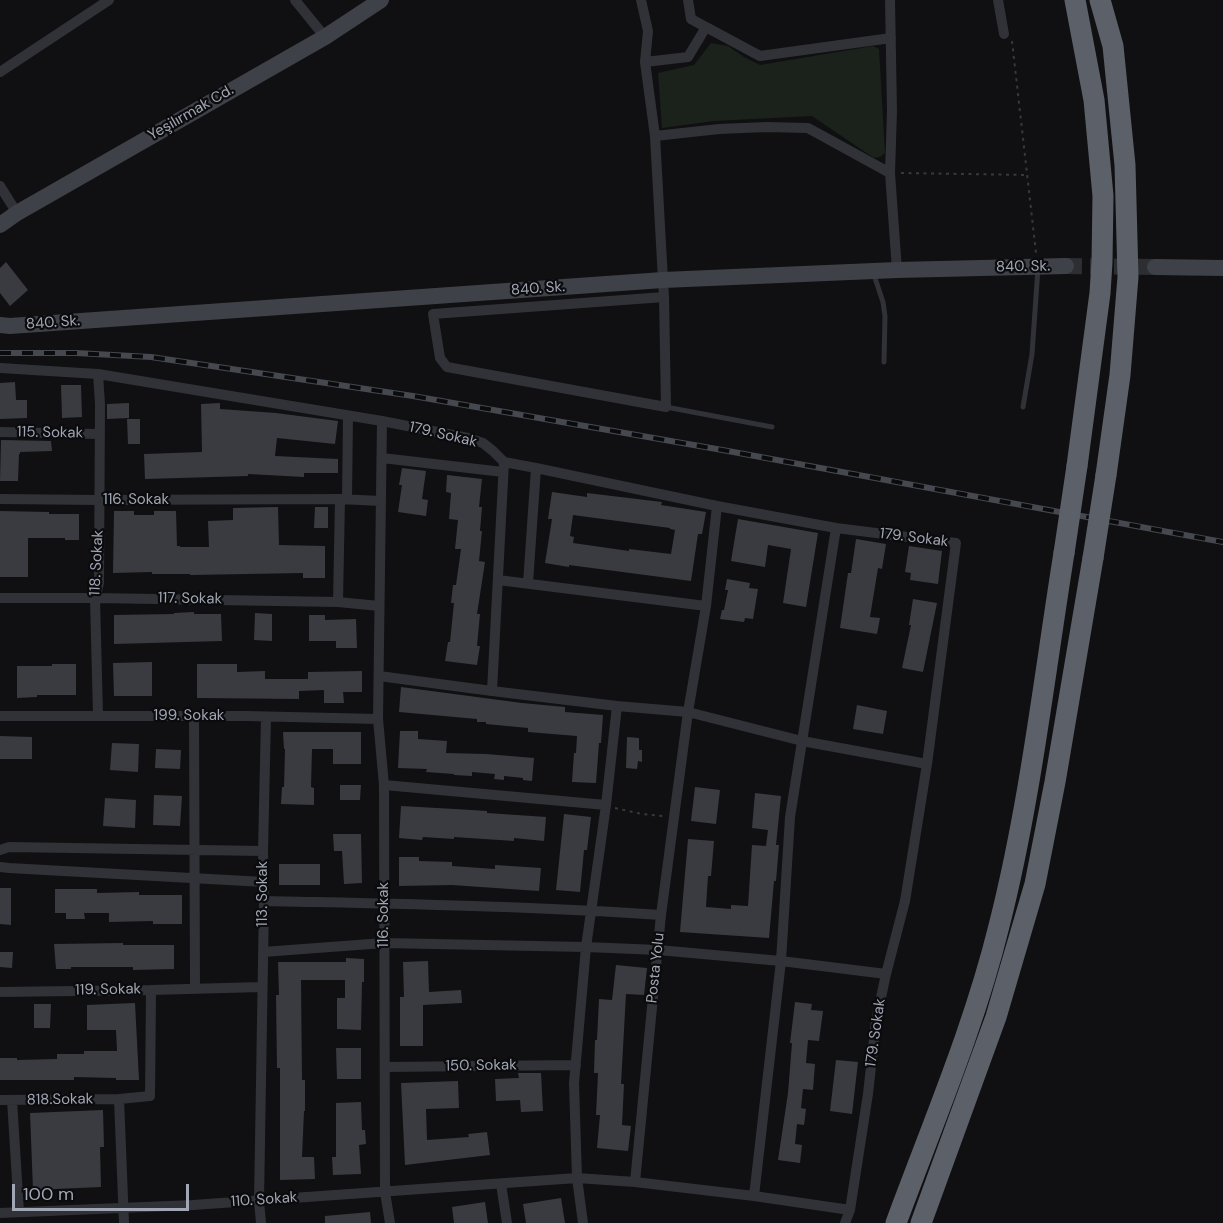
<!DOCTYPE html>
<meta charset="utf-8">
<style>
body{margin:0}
#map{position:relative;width:1223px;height:1223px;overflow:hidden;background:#101012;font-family:"DM Sans",sans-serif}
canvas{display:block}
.scale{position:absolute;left:12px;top:1184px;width:177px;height:27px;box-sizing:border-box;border:3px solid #a0a6b4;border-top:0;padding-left:8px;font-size:18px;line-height:21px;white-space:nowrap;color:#a0a6b4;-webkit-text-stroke:4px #0b0b0d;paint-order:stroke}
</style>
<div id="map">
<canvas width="1223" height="1223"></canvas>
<div class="scale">100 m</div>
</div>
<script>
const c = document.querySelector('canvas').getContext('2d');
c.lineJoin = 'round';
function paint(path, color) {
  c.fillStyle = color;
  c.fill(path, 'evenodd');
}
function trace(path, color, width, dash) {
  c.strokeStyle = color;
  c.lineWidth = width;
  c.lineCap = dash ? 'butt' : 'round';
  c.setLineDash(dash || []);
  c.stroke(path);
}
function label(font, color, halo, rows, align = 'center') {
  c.font = font + ' "DM Sans",sans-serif';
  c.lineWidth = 4.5;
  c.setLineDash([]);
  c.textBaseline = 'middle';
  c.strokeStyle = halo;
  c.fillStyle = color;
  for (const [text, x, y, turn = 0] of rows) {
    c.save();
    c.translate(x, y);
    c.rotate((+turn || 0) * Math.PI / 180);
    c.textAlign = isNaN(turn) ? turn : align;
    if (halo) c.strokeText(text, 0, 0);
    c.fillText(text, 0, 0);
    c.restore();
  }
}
paint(new Path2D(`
 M711,43L728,46L744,57L760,65L873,46L879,49L885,153L880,157L874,158L812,116L714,121L662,128L658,73L694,65Z`), '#1a221b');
paint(new Path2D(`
 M6,262L28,290L10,306L0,293V268Z
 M15,382L16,400H27V418L0,419V383Z
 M61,385H81L82,417L62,418Z
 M129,403V418L107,419V404Z
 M220,403V409L276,413L338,421L335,444L277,438L275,456L338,459V473H304V477L248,474V476L145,479L144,454L202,452L201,404Z
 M127,419H140V444H128Z
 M1,440L51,441L52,451L20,452V454H19L18,481H0Z
 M402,468L426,471L422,499L428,500L426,516L398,512L402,485H399Z
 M447,475L482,479L479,507H482L480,531H482L479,561L485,562L477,614H480L477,646H480L477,665L445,661L448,642H450L454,603H451L453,585H456L461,549H455L458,520L449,519L451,493L446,492Z
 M552,492L587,497V493L662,502L661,505L706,512L702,534H698L691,581L569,565V567L545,563L552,519H548ZM573,515L670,528V529L675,530L671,554L629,549V551L573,543L574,537L570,536Z
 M278,507L279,545L325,546V578H303V573L190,575V574H152V572L113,573L114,511H134V515H154V511H176L177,546H180V547H209L208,521L233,520V508Z
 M315,507H328V528H314Z
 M0,511L49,512V514H79V540H65V538H28V577H0Z
 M738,519L818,533L806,607L783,603L791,549L768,545L765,567L731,561Z
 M856,539L886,544L882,569L878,568L870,617L880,618L877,634L840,628L848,573H851Z
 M909,546L942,551L938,584L910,580L911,573L905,572Z
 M727,579L750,583L749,588L758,589L753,619L745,618L744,622L720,619L722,610H724L728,590H725Z
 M913,599L937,603L923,672L902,668L911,625H909Z
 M194,612V614H221L222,641L114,644V615L174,614V613Z
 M255,613L272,614V641L254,640Z
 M309,615H325V620L356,619L357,648H336V641H309Z
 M152,662V696H114L113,663Z
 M52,664H76V695H37V697L17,698V666H52Z
 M197,664H237V672L265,671V679H308V672L362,671V692H343L344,703H324V690L299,691V699L197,698Z
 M401,687L522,703L565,707V712L603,715L601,743H599L596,783L572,782L574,753H576L577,736L528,732V728L486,724V722H477V719L399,712Z
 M857,705L887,711L883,734L853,729Z
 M400,731H418V739L447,741L446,753L486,754L534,758L532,781L523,780V778L504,776V780L494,779L495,774L472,772V776L454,775V774L426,772L427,769L398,768Z
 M283,732H361V764H333V749H312L311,787L314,788V805L281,804L282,787H284L285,749H284Z
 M0,736L32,737V759H0Z
 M627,737L639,738V750H642V762L638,761L637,769L626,768Z
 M112,743L139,744L138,772L110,770Z
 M156,749L181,750L180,769L155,768Z
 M340,785H361L360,800H340Z
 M695,787L720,790L716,824L691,821Z
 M755,793L781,796L776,845H779L776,881H774L769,938L680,932L688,839L714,841L711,876H708L706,907L731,909V905L748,906L752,845L766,846L768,830L752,828Z
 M154,795L182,796L180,826L153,825Z
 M105,798L136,800L135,828L103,826Z
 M401,806L455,809L487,811V813L546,817L544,841L514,838V841L454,837V839L423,837L422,840L399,838Z
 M564,814L591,817L587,850H584L580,892L556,890Z
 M333,834H361L362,883L344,884L342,851H334Z
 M399,857H419V861L452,862V866L495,869V865L541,868L539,891L452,885L399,886Z
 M279,864H320V885H279Z
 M0,888H11V925L0,924Z
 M55,889H97V893L139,892V895H182V924H153V921L109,922V913H84L85,919H66V913H55Z
 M123,943V945H174V969L133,970V967H71V969H56L54,944Z
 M0,952H13L12,968L0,967Z
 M346,958L364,959V982H362L361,1030L337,1029V998H345V980H301L302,1080H305V1111H304L302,1157H314L315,1179L280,1180V1068H277L276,995H279L278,962H346Z
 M428,961L429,992L461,990L462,1003L423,1005V1046H400V997H404L403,962Z
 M616,965L647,968L644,995L626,994L621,1084H624L622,1125L631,1126L628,1151L597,1148L600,1115H596L598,1073H594L595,1040H597L599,999L612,1000Z
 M795,1002L812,1004L811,1010L823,1011L819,1041L808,1040L806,1063L815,1064L813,1090L803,1089L801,1108L806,1109L804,1125L797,1124L795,1144L802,1145L800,1163L778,1160L788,1093L792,1043H790Z
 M135,1003L139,1080H116V1078L74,1077V1080H0V1058H17V1060L57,1059V1054H84V1051H117L116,1030H87V1005Z
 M34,1004H51L50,1028H34Z
 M336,1048H361V1079H337Z
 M836,1060L858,1062L852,1114L830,1111Z
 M518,1073H541L543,1111L521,1112L520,1100L496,1101L495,1079L519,1078Z
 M458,1081L459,1108L426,1109L427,1140L469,1137L468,1134L487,1132L490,1155L405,1165L401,1083Z
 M361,1102L362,1130H365L366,1144L359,1145L361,1174L333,1175L332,1157H336V1103Z
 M103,1110L104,1147H100L101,1187L33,1190L30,1113Z
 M561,1198L565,1223H526L523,1204Z
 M485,1202L488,1223H454L452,1207Z
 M370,1212L371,1223H325V1216Z`), '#3a3b40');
trace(new Path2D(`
 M1066,266L1155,267`), '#2d2e32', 16, [16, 8]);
trace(new Path2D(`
 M1012,41L1036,253
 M901,173L1027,175
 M615,808L642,814L663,816`), '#37393e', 2, [3, 4.5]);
trace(new Path2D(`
 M873,272L883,302L885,316L884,362
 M666,407L772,427
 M1023,407L1032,354L1038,268`), '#313237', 5);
trace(new Path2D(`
 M295,0L325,37
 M641,0L648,31L645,62L655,136L663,280L664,297L666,407L447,367L440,358L433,314L664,297
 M688,0L691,19L760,56L891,38
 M890,0L892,111L890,173
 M998,0L1004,34
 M645,62L688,57L706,27
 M0,72L109,0
 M655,136L719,129L767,127L808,128L890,173L897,270
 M0,186L17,213
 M0,368L98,374L382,421L468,438L483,443L493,451L504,462L536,468L717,506L836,528L956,543L927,764L905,901L886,974L876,1021L868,1094L850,1210L754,1196L635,1182
 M382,421L378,719L384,785L385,1192L390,1223
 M0,432L100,434
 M382,458L503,472
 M0,499L99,500L340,499L380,501
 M347,499L348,416
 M498,580L706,606
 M528,583L536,468
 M0,598H95L338,602L379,606
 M338,602L340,499
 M379,676L492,691L504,462
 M492,691L617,706L688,712L802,741L927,764
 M98,715L95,598L99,583L100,404L98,374
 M0,716H246L378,719
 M194,716L195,989
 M384,785L606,805
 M0,850L9,847L263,851L264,901L259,1201L261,1223
 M263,851L266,717
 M0,867L9,868L264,882
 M264,901C396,904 529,906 661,915
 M263,952L384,943L586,947L658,950L781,961L886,974
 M151,990L262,987
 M0,992L151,990L150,1096L119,1099L0,1100
 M385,1067L576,1065
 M119,1099L124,1223
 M12,1100L19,1212
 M501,1184L507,1223
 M754,1196L781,961L790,817L836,528
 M0,1213L193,1205L577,1178L635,1182L661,915L688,712L706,606L717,506
 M583,1223L577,1178L574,1083L586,947L606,805L617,706
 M845,1223L850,1210`), '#313237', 10);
trace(new Path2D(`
 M0,225L17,213L325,37L381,0
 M1155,267L1223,268
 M0,325L10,326L663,280L897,270L1066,266`), '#3e4147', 16);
trace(new Path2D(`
 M1075,0L1094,100L1103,196L1102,262L1100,293L1077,466
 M1100,0L1113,46L1125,165L1128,277L1120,375L1106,475
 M896,1223C932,1125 974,1028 999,926C1030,804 1044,678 1064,553
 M921,1223L996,1017L1035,884L1055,782L1093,558`), '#5c6069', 21);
const rail = new Path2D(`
 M0,353H76L151,357L413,396L728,451L1223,542`);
trace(rail, '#45484e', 6);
trace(rail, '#0b0b0d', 4, [11]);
trace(new Path2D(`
 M1064,553L1077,466
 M1093,558L1106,475`), '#5c6069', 21);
label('15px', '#a0a6b4', '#0b0b0d', [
 ["Yeşilırmak Cd.",191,113,-30],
 ["840. Sk.",1023,267,-1],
 ["840. Sk.",538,289,-4],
 ["840. Sk.",53,323,-4],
 ["115. Sokak",50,433,1],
 ["179. Sokak",443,435,13],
 ["116. Sokak",136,500],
 ["179. Sokak",914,538,7],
 ["118. Sokak",97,563,-87],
 ["117. Sokak",190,599,1],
 ["199. Sokak",189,716],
 ["113. Sokak",263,894,-90],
 ["116. Sokak",384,915,-90],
 ["Posta Yolu",656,968,-84],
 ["119. Sokak",108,990,-1],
 ["179. Sokak",876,1033,-82],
 ["150. Sokak",481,1066,-1],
 ["818.Sokak",60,1100,-1],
 ["110. Sokak",264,1200,-4]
]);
</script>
